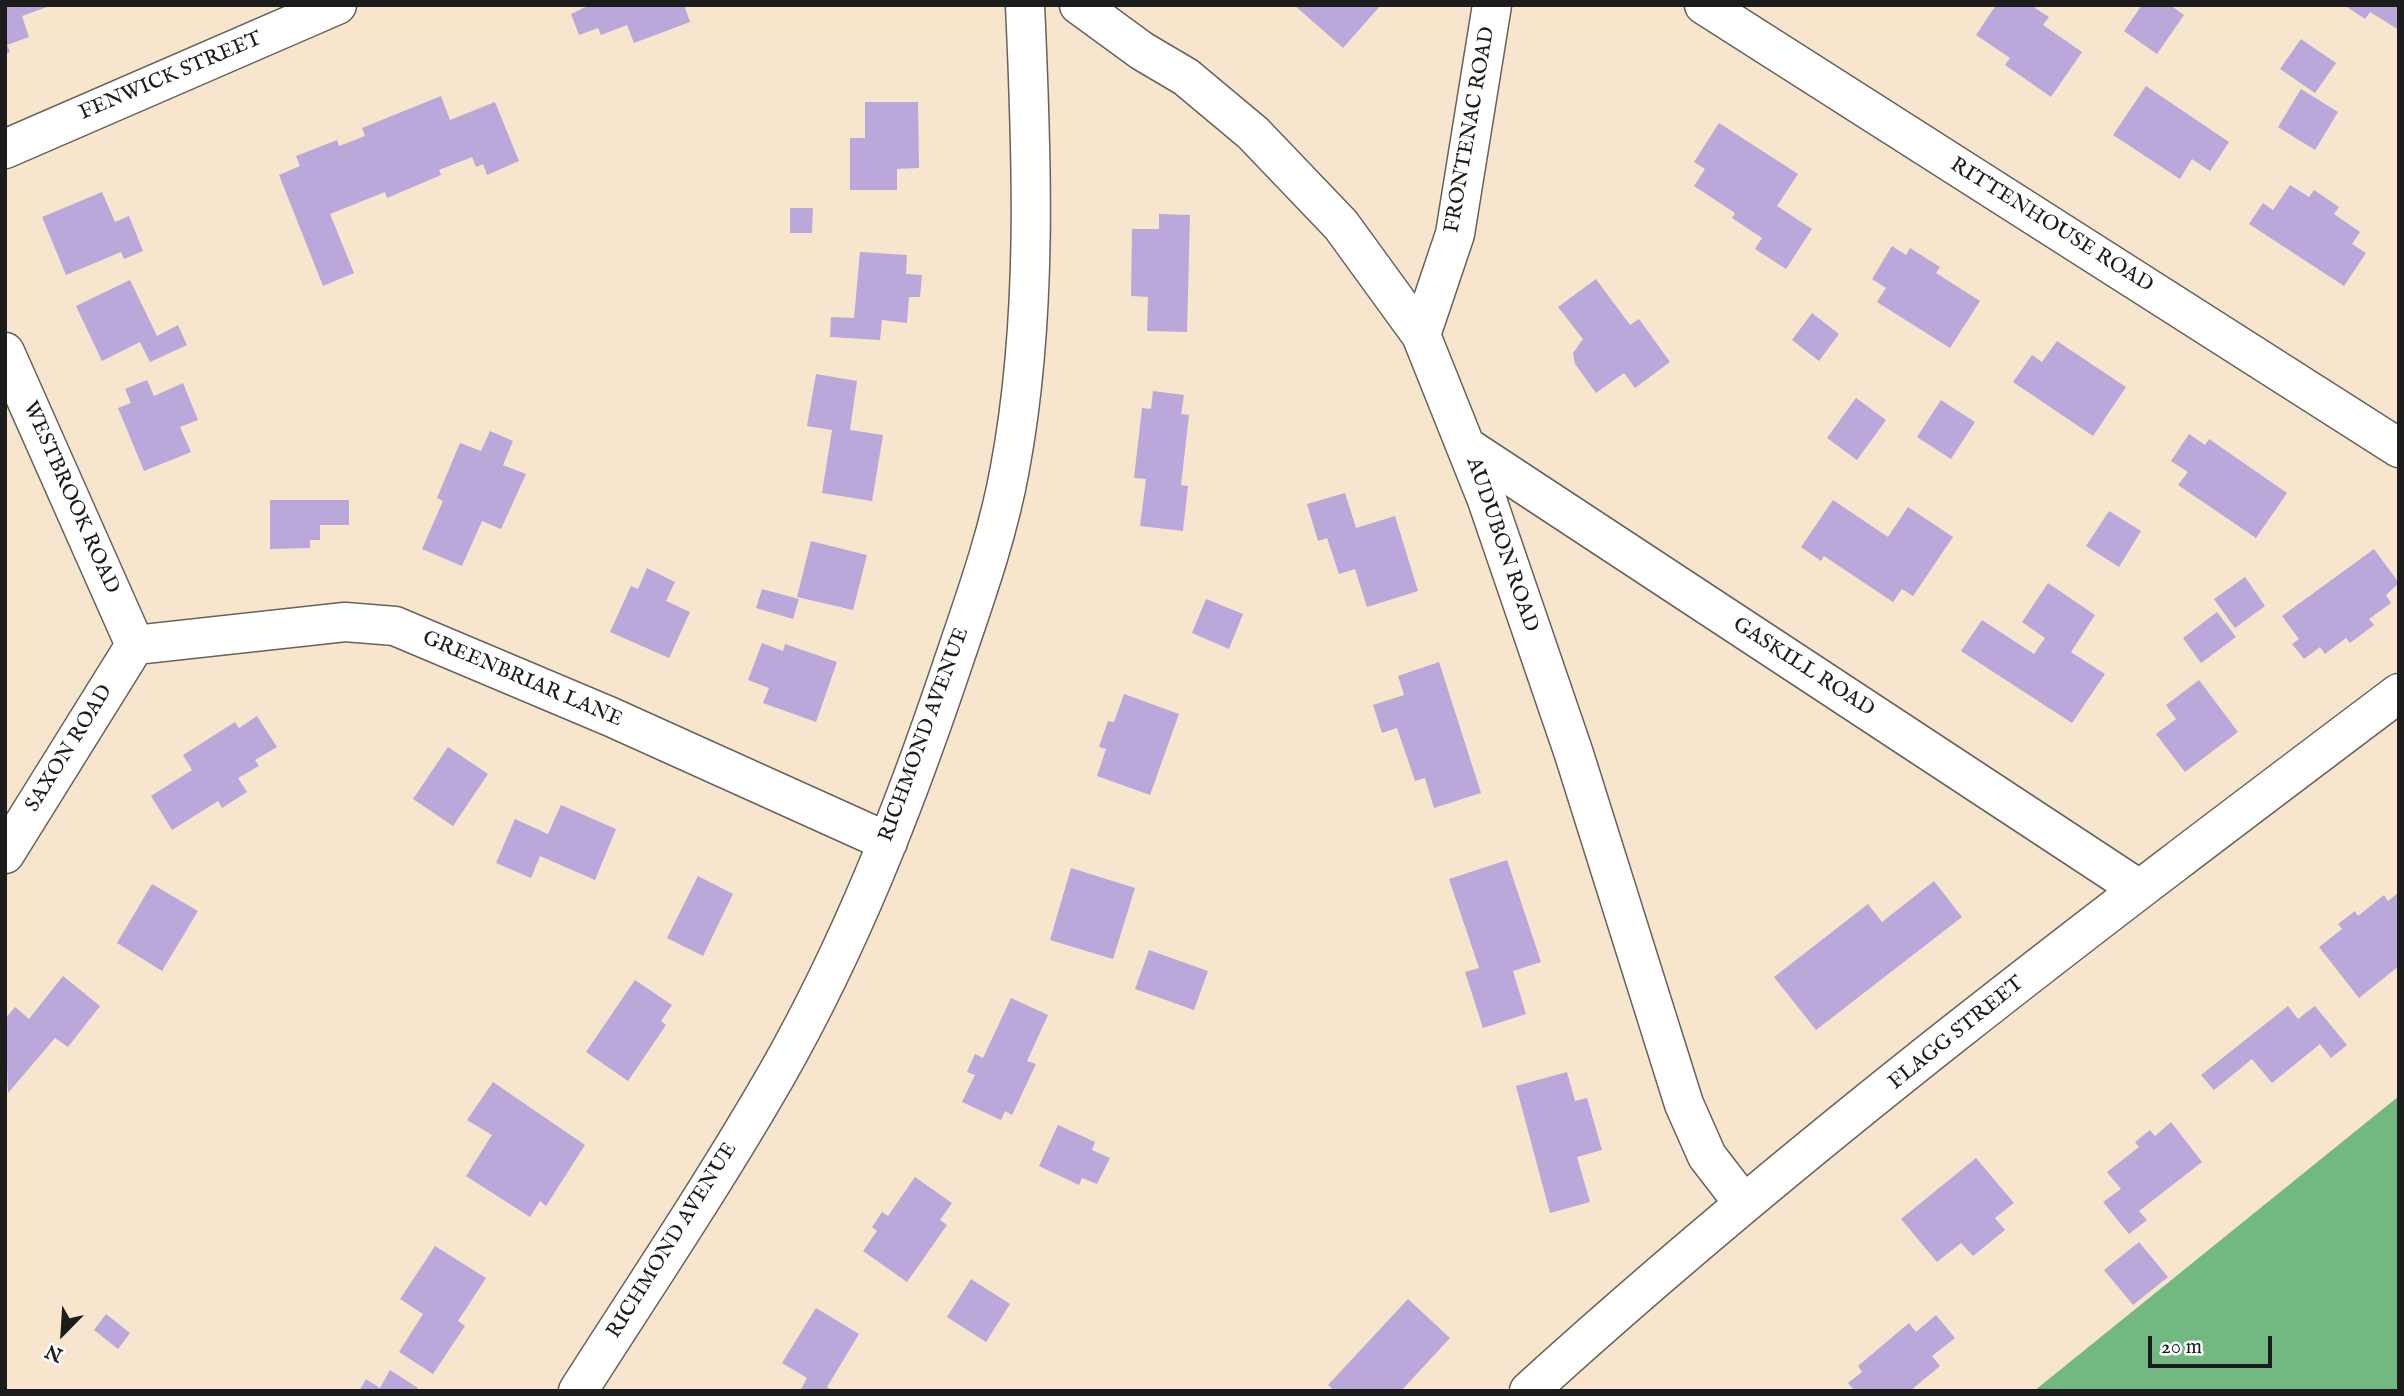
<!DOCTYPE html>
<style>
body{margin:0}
#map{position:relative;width:2404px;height:1396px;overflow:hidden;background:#f7e5ce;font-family:"IM FELL English",serif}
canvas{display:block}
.frame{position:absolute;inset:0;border:7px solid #1c1c1c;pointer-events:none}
.north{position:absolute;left:28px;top:1298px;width:70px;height:70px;-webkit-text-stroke:5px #fff;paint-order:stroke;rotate:204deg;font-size:19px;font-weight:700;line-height:28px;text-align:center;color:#1c1c1c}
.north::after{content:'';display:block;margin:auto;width:24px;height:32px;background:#1c1c1c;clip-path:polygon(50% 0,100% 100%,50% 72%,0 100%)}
.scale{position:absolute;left:2148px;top:1336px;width:124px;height:32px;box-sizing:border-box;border:4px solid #1c1c1c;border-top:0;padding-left:9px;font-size:21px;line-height:24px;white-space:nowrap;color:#1c1c1c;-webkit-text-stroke:5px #fff;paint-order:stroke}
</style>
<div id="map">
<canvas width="2404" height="1396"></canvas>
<div class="frame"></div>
<div class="north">N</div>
<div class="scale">20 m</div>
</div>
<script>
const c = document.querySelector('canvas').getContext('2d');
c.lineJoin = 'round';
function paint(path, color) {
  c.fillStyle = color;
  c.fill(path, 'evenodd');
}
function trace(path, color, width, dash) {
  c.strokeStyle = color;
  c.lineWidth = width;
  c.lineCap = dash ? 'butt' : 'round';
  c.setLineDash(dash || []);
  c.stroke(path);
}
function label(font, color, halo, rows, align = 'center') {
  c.font = font + ' "IM FELL English",serif';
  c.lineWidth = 5;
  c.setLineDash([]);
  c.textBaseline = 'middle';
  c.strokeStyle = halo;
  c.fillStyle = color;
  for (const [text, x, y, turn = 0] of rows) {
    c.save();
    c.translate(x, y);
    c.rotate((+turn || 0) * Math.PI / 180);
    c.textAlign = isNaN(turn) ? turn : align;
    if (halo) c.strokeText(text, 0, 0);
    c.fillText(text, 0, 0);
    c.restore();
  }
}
paint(new Path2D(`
 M2399,1096V1391H2034Z`), '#71b980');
paint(new Path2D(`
 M5,5L50,6L22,16L29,37L7,45L10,52L5,54Z
 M590,5H684L690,22L634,43L627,25L601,35L598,28L579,35L571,14Z
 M1294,5H1381L1343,48Z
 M1996,5H2037L2035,8L2049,17L2043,25L2082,52L2051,97L2005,65L2010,58L1976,35Z
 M2142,5H2170L2184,15L2157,54L2124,31Z
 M2344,5H2399V30L2370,12L2365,19Z
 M2301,39L2336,63L2315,93L2280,69Z
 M2146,86L2229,142L2210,171L2192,159L2180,179L2113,135Z
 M2301,89L2338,112L2315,150L2278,127Z
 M441,96L450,120L495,102L519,161L487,175L483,164L476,167L472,157L439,170L441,175L387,198L385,192L330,214L354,273L323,286L279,175L300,166L296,156L337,140L339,146L365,136L362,128Z
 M865,102H918L919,168L897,169V190H850V138H865Z
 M1719,123L1798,174L1777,206L1812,229L1786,269L1755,249L1762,238L1732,218L1735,213L1694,186L1705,169L1694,162Z
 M2290,185L2309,197L2314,190L2339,207L2334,214L2360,232L2352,244L2366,253L2344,286L2249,224L2263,203L2273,210Z
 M102,192L115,222L129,216L143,251L124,259L121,252L66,275L42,217Z
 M790,208H813L812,233H790Z
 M1159,214L1190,215L1187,332L1147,331L1148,297L1131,296L1132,229H1159Z
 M1892,246L1906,255L1910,248L1940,267L1936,273L1980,301L1950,348L1877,302L1886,288L1872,279Z
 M860,252L907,255L906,274L922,275L920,297H909L907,323L882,320L880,340L830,337L831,317L854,318Z
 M1596,279L1630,325L1639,319L1670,362L1635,388L1624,373L1596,393L1575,364L1573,353L1583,339L1558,307Z
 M130,280L157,336L178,325L187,345L150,362L140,342L102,361L76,306Z
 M1812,313L1839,334L1819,361L1792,340Z
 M2057,341L2126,387L2093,436L2013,382L2032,355L2042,362Z
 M816,374L857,381L850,430L883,435L872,501L822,493L832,430L807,426Z
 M147,380L154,396L183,383L198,420L180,427L191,452L144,471L118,408L131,403L125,389Z
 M1153,391L1184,395L1181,414L1189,415L1181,485L1188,486L1183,531L1140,526L1146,479L1134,478L1142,408L1151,409Z
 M1856,398L1886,420L1857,460L1827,438Z
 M1941,400L1975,422L1951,459L1917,437Z
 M490,431L513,441L503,465L526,474L501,529L482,521L462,566L422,549L443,501L437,498L460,443L481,451Z
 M2189,434L2205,445L2209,439L2287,493L2256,538L2178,485L2188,472L2171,461Z
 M1345,493L1356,528L1395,516L1418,591L1367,607L1355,569L1339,574L1327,538L1318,541L1307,504Z
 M270,500H349V525H320V540H310V548L270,549Z
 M1833,500L1888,537L1908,507L1953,537L1913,596L1902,589L1893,602L1824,556L1821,561L1801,547Z
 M2109,511L2141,531L2119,567L2086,546Z
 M811,541L867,555L853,610L797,597Z
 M2374,549L2399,583L2386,595L2391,603L2369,619L2374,625L2350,643L2346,638L2325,654L2320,647L2304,659L2292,644L2299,639L2282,616Z
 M647,568L675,582L666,601L690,612L669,658L610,632L631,586L638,589Z
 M2245,577L2265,606L2235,628L2214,599Z
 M2048,583L2095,615L2071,652L2105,674L2072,723L1961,651L1982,620L2034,654L2045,638L2022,622Z
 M762,589L799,599L793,619L756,608Z
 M1206,599L1243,614L1229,649L1192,633Z
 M2217,612L2236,637L2201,663L2183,638Z
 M762,643L783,651L785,644L837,662L816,722L763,703L769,688L748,680Z
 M1439,662L1481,793L1434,808L1425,778L1415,781L1397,728L1382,733L1373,705L1404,695L1398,676Z
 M2199,680L2238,732L2185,772L2156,734L2176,719L2166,705Z
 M1124,694L1179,714L1150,795L1097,776L1106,749L1099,747L1108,721L1114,722Z
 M257,716L277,747L255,760L259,766L238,778L247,792L222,808L218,801L172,830L151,796L192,770L183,755L235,722L239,728Z
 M448,747L488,774L453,826L413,799Z
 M561,805L616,829L595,880L540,856L531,878L496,863L515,819L548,834Z
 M1507,860L1541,962L1513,971L1526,1014L1483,1028L1465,972L1479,968L1449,879Z
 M1071,868L1135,888L1113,959L1050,940Z
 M698,876L733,894L703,956L667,938Z
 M1934,881L1962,917L1816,1030L1774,977L1868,904L1882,922Z
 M152,884L198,911L162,971L117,943Z
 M2399,892V966L2359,998L2319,947L2342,929L2338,924L2355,911L2358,916L2384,895L2388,901Z
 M1149,950L1208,971L1194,1010L1135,989Z
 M63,976L100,1006L68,1047L55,1038L8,1093L5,1019L15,1007L29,1019Z
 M635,980L672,1005L661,1021L666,1025L628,1081L586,1052Z
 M1011,998L1048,1015L1027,1061L1036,1064L1012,1115L1005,1111L1001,1120L962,1102L975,1075L967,1072L975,1054L983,1058Z
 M2288,1006L2298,1019L2315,1006L2347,1045L2331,1058L2320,1044L2272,1083L2252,1059L2214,1090L2201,1075Z
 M1567,1072L1575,1101L1587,1098L1602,1150L1577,1157L1590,1202L1550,1213L1516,1086Z
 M493,1082L585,1145L546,1206L540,1201L530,1217L466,1176L492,1135L467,1120Z
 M2171,1122L2202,1162L2139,1211L2147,1220L2129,1234L2103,1202L2121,1189L2107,1172L2139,1147L2135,1142L2150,1130L2155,1136Z
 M1058,1125L1095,1142L1092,1150L1110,1158L1097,1184L1082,1178L1079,1185L1039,1166Z
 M1976,1158L2014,1203L1995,1218L2005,1230L1973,1256L1961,1243L1937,1262L1901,1219Z
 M915,1177L952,1203L940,1220L947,1225L907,1282L863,1251L877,1231L872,1227L882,1212L888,1216Z
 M2139,1242L2168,1277L2133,1305L2104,1270Z
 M435,1246L486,1278L458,1321L465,1326L433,1374L399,1352L423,1314L400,1299Z
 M971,1279L1010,1304L986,1342L947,1317Z
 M1408,1299L1450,1338L1401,1391H1335L1328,1385Z
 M816,1308L859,1334L827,1387L833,1391H800L807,1378L782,1363Z
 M106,1314L130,1333L118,1349L94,1330Z
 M1936,1315L1955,1338L1932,1356L1940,1366L1910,1391H1855L1848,1383L1862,1372L1858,1366L1909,1323L1916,1332Z
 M390,1370L418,1388L416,1391H359L366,1379L380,1388Z`), '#baa8db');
const minor = new Path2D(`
 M1079,5L1142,51L1186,77L1253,133L1341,225L1421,335L1487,500L1574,754L1684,1104L1707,1156L1744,1204
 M1704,5L2399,448
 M5,149L337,5
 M1421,335L1455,234L1492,5
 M5,352L135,645
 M1467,447L2139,889
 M135,645L345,622L395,626L611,717L888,842
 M5,854L135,645
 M578,1391C645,1286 715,1182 777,1074C850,946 904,808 951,669C973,604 998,536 1010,468C1038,318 1032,157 1025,5
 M1529,1391C1804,1141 2103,916 2399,693`);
trace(minor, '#69625a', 41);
trace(minor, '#fff', 38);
label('21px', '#1c1c1c', '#fff', [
 ["FENWICK STREET",171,77,-23],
 ["FRONTENAC ROAD",1471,130,-80],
 ["RITTENHOUSE ROAD",2051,226,32],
 ["WESTBROOK ROAD",70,498,66],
 ["AUDUBON ROAD",1501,545,71],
 ["GASKILL ROAD",1803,668,33],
 ["GREENBRIAR LANE",522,680,23],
 ["RICHMOND AVENUE",925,735,-70],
 ["SAXON ROAD",70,749,-58],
 ["FLAGG STREET",1957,1034,-39],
 ["RICHMOND AVENUE",673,1241,-58]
]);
</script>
